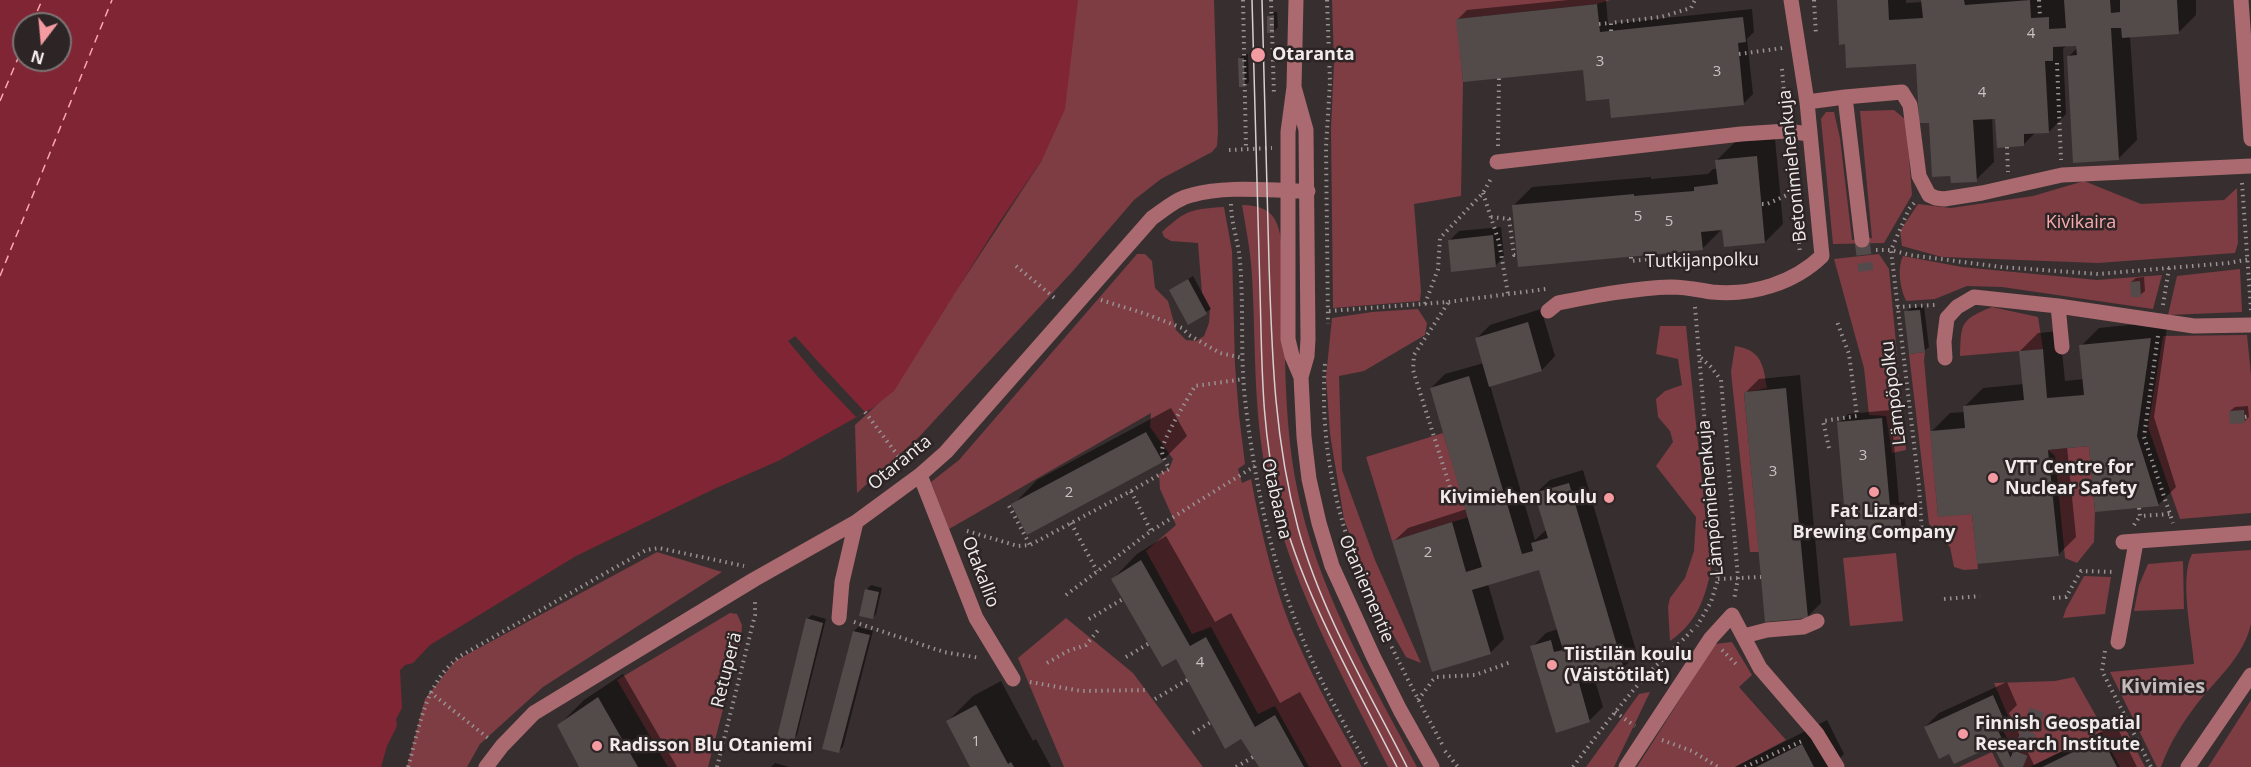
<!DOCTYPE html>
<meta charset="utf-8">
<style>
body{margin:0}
#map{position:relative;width:2251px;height:767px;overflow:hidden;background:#372f2f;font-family:"Open Sans",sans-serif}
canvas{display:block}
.north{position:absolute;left:12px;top:12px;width:60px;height:60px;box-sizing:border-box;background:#2d2525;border:2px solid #7b7474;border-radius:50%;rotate:196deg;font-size:16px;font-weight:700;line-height:24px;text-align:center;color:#f1ebeb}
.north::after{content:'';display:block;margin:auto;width:21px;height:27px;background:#f49aa1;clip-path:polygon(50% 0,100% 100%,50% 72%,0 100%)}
</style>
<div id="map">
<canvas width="2251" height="767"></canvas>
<div class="north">N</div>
</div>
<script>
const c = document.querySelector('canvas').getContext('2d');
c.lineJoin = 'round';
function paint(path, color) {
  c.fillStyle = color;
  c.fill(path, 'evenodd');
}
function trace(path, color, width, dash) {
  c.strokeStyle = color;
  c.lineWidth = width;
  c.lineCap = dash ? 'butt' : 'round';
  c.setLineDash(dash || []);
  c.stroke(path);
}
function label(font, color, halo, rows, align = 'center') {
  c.font = font + ' "Open Sans",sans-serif';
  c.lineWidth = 5;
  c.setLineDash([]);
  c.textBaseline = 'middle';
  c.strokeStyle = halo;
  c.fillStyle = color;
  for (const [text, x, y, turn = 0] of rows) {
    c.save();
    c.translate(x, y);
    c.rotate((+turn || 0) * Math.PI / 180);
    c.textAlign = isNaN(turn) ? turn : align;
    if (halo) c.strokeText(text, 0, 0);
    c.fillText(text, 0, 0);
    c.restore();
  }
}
paint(new Path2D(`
 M1037,0H1214L1218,132L1217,146L1212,152L1161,179L1134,200L1072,272L919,437L857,493L855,425L880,402L871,409L964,279L1042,160L1037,135Z
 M1332,0H1610L1597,4L1457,19L1463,82L1461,196L1414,204L1421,291L1420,301L1333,308L1331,129L1334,63Z
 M1894,110L1906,120L1912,195L1884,243L1833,244L1821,119L1826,112H1834L1840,138L1852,240L1872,238L1860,111Z
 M2084,181L2141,204L2224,200L2237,188L2238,243L2235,253L2098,263L1942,257L1902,246L1900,231L1918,204L1951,208L2033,196Z
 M1242,205C1281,205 1280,230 1283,261C1286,336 1282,414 1297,488C1316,587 1370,679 1417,767H1388C1341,673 1289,581 1267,477C1253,412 1256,344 1252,277C1251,253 1246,229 1242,205Z
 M1224,207L1232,251L1235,365L1239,415L1245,464L1238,469L1242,483L1251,479C1261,531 1275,593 1297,641C1316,684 1339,726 1362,767H1309L1275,706L1258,714L1211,627L1192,634L1146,551L1176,525L1160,489L1159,474L1169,469L1173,459L1150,427L1151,413L949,529L931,482L959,460L1137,254H1145L1152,261L1155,288L1168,301L1176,330L1186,340L1196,341L1204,336L1209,323L1210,308L1202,293L1198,243L1171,241L1164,237L1162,232C1186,210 1191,209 1224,207Z
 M1879,254L1889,269L1906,450L1892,453L1886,416L1869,415L1864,368L1834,259Z
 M1903,256L1962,267L2097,280L2162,275L2153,309L2002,287L1967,286L1935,299L1906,301C1900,288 1897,268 1903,256Z
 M2240,269L2242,312L2168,315L2177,276Z
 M1992,307L2038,317L2043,349L1960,356C1961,323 1960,320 1992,307Z
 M1418,309L1427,323L1425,335L1364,371L1339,376L1342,470L1375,560L1421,663L1406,657L1390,629L1364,573L1344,519L1330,434L1326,377L1332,318L1372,312Z
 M1660,326H1686L1711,570C1704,601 1697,622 1670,641L1668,607L1670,598L1685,578L1694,551L1696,517L1656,466L1673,442L1670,431L1658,417L1656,399L1665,391L1682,385L1678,359L1656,354Z
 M2247,335L2251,375V513L2180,519L2148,427L2163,336Z
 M1735,346C1762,350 1763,365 1767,388L1744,393L1759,552H1750L1731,372Z
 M1925,352L1924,360L1938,516L1972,514L1978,569L1964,570L1954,567L1950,547L1929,524L1909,354Z
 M1443,433L1469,517L1392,541L1366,457Z
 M2089,446L2095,512L2094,542L2077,563L2065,558L2055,456L2048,450Z
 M2251,550C2251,569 2251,607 2251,624C2244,655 2220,676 2200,700C2183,722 2171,740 2161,767H2157L2110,672L2194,664C2192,636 2179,578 2192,554Z
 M657,552L722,572L543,687L480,744L467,767H407L425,699L455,661Z
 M1896,553L1903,621L1850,626L1843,558Z
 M2183,561L2184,609L2134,611L2139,585L2148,564Z
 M2084,576L2111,577L2105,614L2063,618L2066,609Z
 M730,613L737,614L742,625L741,640L708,767H668L617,680Z
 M1066,618L1133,673L1203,767H1064L1018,658Z
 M1732,642L1752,675L1739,687L1786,740L1735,767H1637L1715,644Z
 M2074,677L2100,723L2119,716L2145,767H2120L2101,732L2030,767H2024L2000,726L2011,723L1994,683L2055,681Z
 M1650,692L1614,767H1586L1639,694Z
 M2251,700V767H2208L2212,761Z
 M1992,752L1999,767H1959Z`), '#7e3c43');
paint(new Path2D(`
 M0,0H1078L1065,109L1042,160L998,224L894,391L871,409L778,461L714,489L576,556L430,645L413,663L405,665L400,670L402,708L396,719L397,726L387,746L381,767H0ZM24,24H60V60H24Z`), '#802534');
paint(new Path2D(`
 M795,336L823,367L865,412L856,417L818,377L788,341Z`), '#372f2f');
paint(new Path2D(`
 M1568,0H1606L1608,24L1752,9L1754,32L1747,39L1753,94L1744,103L1610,97L1584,68L1458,19L1467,10Z
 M1838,0H1906V3L1923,2V0H2196V15L2178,33L2130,36L2137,140L2119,158L2068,57L2078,47V44L2067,45L2063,49L2066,114L2049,132H2036L2024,144L1997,117H1992L1994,162L1976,180L1952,175L1931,121L1917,62L1846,42Z
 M1273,12H1277L1278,27L1273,32L1268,16Z
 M1244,54H1248L1249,82L1245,86L1239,59Z
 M1775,139L1783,224L1765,242L1720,229V231L1702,249L1514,205L1532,187L1651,177V179L1708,174L1713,169H1718L1717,160L1735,142Z
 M1501,227L1504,257L1495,266L1450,240L1459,231Z
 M1193,276L1211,309L1188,323L1171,290Z
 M2144,277L2145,291L2140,295L2131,282L2136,278Z
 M1924,306L1929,347L1924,351L1906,312L1910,308Z
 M1541,309L1555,356L1542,370L1490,385L1535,540L1547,529L1536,493L1550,480L1583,470L1637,654L1623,668L1594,677L1603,707L1589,721L1532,647L1546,633L1558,629L1540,568L1488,584L1504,639L1490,653L1394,541L1408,528L1467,509L1431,388L1445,374L1484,363L1477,338L1490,325Z
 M2168,321L2154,417L2176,487L2158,505L2090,445L2067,447L2076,537L2058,555L1973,512L1932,431L1950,413L1965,412V406L1983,388L2024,384L2020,351L2038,333L2060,331L2065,381L2084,379L2081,346L2099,328Z
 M1800,375L1821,603L1808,616L1745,393L1759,379Z
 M2248,406L2249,417L2245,421L2230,411L2235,407Z
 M1171,408L1187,436L1162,461L1013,505L1037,480Z
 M1891,410L1899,503L1904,502L1906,531L1902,535L1839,423L1848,414Z
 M1166,536L1215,622L1231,613L1280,703L1300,692L1342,767H1261L1241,737L1113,579L1137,554Z
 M871,585L882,588L876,614L872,618L860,615L867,589Z
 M812,615L826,619L797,735L793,739L807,619Z
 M858,627L873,631L843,747L839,751L854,631Z
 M623,674L677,767H581L559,725L584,700Z
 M1001,681L1033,741L1036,739L1051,767H972L948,721L973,696Z
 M2007,682L2017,705L2009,713L2034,765L2116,725L2137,767H2005L1994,744L1949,752L1925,727L1939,713Z
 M1827,720L1844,754L1831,767H1735Z
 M775,763L789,767H771Z`), '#0007');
trace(new Path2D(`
 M32,24L42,0
 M0,101L24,44
 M0,276L112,0`), '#f8a9ae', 1.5, [8, 6]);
paint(new Path2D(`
 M1837,0H1888L1889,20L1923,18L1921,0H1964L1965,5L2030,0L2031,18L2049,17V29L2066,28L2064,0H2110L2111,13L2120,12V0H2177L2179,34L2122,38L2121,28H2111L2119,160L2073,163L2067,56L2077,55L2076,46L2053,47V61H2045L2049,133L2024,134V146L1997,148L1995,119L1973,120L1977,182L1951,183L1950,176L1932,177L1929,123H1919L1916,64L1846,68L1845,44L1839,45Z
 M1597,4L1600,32L1743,17L1746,42L1738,43L1744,105L1611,118L1609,99L1586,101L1583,70L1463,82L1456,19Z
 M1274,15V33H1267V16Z
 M1238,58H1244L1245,87H1239Z
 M1757,156L1765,243L1724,247L1722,230L1701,232L1703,250L1518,267L1512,205L1634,194V196L1694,191V187L1718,184L1715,160Z
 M1493,235L1496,267L1451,272L1448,240Z
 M1188,279L1207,314L1188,325L1169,290Z
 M2140,281L2141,297H2131L2130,282Z
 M1920,310L1925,352L1909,354L1904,311Z
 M1528,322L1542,371L1489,387L1475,338Z
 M2151,338L2137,436L2159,506L2095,512L2089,446L2048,450L2059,556L1977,564L1972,514L1938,517L1930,431L1965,428L1963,406L2024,400L2019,351L2043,349L2047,398L2084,395L2079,345Z
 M1469,376L1522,554L1533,551L1531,543L1548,538L1534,493L1569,483L1624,669L1593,679L1590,668L1576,672L1590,722L1556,733L1530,646L1551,640L1554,652L1563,650L1539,570L1472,590L1491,654L1432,672L1392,541L1452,522L1466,572L1482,567L1430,388Z
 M1786,388L1808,618L1765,622L1744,392Z
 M2244,410L2245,423L2230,424L2229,411Z
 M1882,418L1890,507L1900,506L1902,537L1847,541L1837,422Z
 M1146,432L1163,462L1027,535L1011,504Z
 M1141,560L1190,646L1206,637L1255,727L1275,715L1304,767H1259L1241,739L1225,749L1176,659L1162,667L1111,579Z
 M865,589L879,592L873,619L859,616Z
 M806,618L823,623L794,741L777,737Z
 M853,631L870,635L839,753L822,749Z
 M1993,695L2004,720L1995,724L2015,767H2004L1993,746L1954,764L1949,754L1939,759L1924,727Z
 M598,697L638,767H579L557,725Z
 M976,705L1008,764L1011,762L1014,767H970L946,721Z
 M2102,738L2117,767H2042Z
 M1802,744L1814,767H1756Z`), '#534a4a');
trace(new Path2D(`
 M1862,240L1866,271
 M2015,767L2039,705`), '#534b4b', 15, [15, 8]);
trace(new Path2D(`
 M1243,0L1246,149
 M1271,0L1274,95
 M1327,0L1330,82L1326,147L1328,324
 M1814,0L1816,35
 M2039,0L2040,17
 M1599,24L1611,23
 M1611,31V23L1661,17L1691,8L1695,0
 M1739,54L1783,48
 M2057,63L2061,160
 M1782,69L1786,116
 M1498,146L1499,78
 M1789,147L1800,253
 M2007,147L2008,172
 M1229,150L1272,148
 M2242,183L2251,310
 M1483,193L1499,242L1508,294
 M1914,203L1909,209L1891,250L1919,486L1922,534
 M1231,204C1231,224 1239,243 1240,262C1244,308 1240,354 1245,399C1254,479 1271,562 1302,637C1320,682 1345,725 1368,767
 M1762,204H1767L1794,192
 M1491,217L1509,219L1514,255H1517
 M1876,250H1891L1910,255L2001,267L2098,274L2228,263L2251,259
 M1631,257V261L1650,259L1653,271
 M1016,266L1057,300
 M1101,300L1146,314L1182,328L1189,335L1220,353L1243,358
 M1448,303L1414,355L1413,370L1455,503
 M1425,304L1438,269L1440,238L1483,193L1492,177
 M2163,305L2169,268
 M1695,307L1718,579L1711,602L1697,626
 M1897,307L1935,305
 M1329,311L1448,302L1546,289
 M2158,336L2144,437L2173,523
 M1701,358L1711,367L1721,380L1738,578L1734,600
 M1325,364C1315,506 1377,623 1442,744
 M865,412L905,465
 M2245,417L2251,416
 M1829,448L1823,421L1857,416L1849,354L1836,319
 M1131,491L1169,469C1167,464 1162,456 1162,451C1162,440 1188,398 1195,386L1244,379
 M1009,506L1030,545
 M2139,508L2140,516L2170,514
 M1071,523L1097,571
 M2134,525L2140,516
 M967,531L1018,546L1030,545L1131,491L1151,531
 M1718,579L1761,577
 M1066,595L1151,531L1255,466
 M2053,598L2066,597L2081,571L2115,572
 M1944,599L1980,596
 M1089,619L1123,599
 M854,622L944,652L980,658
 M1722,650L1738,666
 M2105,651L2102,671L2151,767
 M1126,657L1148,644
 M1047,663L1068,651L1086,645L1099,629
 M1030,682L1081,691L1148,690
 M430,692L488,738
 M1155,699L1189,679
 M1418,700L1433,680L1437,677L1475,675L1511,662
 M1615,712L1635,726
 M1193,733L1211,722
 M1662,740L1692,751L1718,767
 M1445,751L1458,767
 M408,767C420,726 425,681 462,655L646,550L659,548L744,566
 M717,767L755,615V599
 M1236,767L1253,757
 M1573,767C1596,736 1619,706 1645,677C1661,660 1679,645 1694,628
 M1745,767L1802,741`), '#999292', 4, [1.5, 4.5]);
trace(new Path2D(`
 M1296,0L1294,87L1288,132V339L1292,356L1301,377
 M2241,0L2251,139
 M1294,87L1306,130L1308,339L1307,356L1301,377L1304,437L1309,479L1319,523L1332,566L1373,656L1400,710L1432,767
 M1845,97L1902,92L1910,105L1919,176L1929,195L1936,198L1944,199L1982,193L2062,175L2251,166
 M1807,102L1845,97L1862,240
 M1497,162L1741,134L1787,131L1809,134
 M2058,306L2062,347
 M1548,311L1558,303C1594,296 1635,288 1671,287C1686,287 1699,290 1712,292C1752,296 1794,283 1822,256L1807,102L1791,0
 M1945,358L1944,342L1947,318L1957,307L1974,297L2058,306L2194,326L2251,325
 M920,475L976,618L1013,679
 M2123,542L2251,533
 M839,618L842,582L856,522
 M1744,636L1767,630L1803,627L1817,621
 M2118,642L2136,542
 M486,767L502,746L534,713L755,579L856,522L920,475L946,452L1152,218C1165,209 1177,198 1192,195C1229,185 1270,191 1308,191
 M1626,767L1711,638L1732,615L1760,668L1817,734L1837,767
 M2188,767L2251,675`), '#aa6a6f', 15);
trace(new Path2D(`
 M1252,0C1255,97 1257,193 1260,290C1262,359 1261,430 1278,498C1302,593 1353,680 1397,767
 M1262,0C1265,88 1266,175 1269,263C1272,355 1274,438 1298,528C1321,612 1368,690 1407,767`), '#d6d0d0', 1.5);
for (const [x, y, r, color] of [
 [1258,55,8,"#f49aa1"],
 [1993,478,6,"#f49aa1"],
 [1874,492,6,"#f49aa1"],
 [1609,498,6,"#f49aa1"],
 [1552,665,6,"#f49aa1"],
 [1963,734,6,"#f49aa1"],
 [597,746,6,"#f49aa1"]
]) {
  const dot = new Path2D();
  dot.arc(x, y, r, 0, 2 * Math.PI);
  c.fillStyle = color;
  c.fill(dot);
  trace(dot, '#2d2525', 2);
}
label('15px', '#cac3c3', null, [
 ["4",2031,34],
 ["3",1600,62],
 ["3",1717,72],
 ["4",1982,93],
 ["5",1638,217],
 ["5",1669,222],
 ["3",1863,456],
 ["3",1773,472],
 ["2",1069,493],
 ["2",1428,553],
 ["4",1200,663],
 ["1",976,742]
]);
label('bold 18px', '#f1ebeb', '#2d2525', [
 ["Otaranta",1272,55],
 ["VTT Centre for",2005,468],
 ["Nuclear Safety",2005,489],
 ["Kivimiehen koulu",1597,498,"right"],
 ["Fat Lizard",1874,512,"center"],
 ["Brewing Company",1874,533,"center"],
 ["Tiistilän koulu",1564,655],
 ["(Väistötilat)",1564,676],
 ["Finnish Geospatial",1975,724],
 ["Research Institute",1975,745],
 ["Radisson Blu Otaniemi",609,746]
], 'left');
label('18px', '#f1ebeb', '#2d2525', [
 ["Betonimiehenkuja",1793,166,-96],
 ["Tutkijanpolku",1702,261,-1],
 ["Lämpöpolku",1894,393,-97],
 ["Otaranta",900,463,-39],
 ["Lämpömiehenkuja",1711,498,-95],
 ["Otabaana",1276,499,77],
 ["Otakallio",980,572,69],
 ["Otaniementie",1366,589,67],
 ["Retuperä",727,670,-76]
]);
label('18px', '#f8aaaf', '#2d2525', [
 ["Kivikaira",2081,223]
]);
label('bold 20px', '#c6bbbc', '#2d2525', [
 ["Kivimies",2163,687]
]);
</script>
